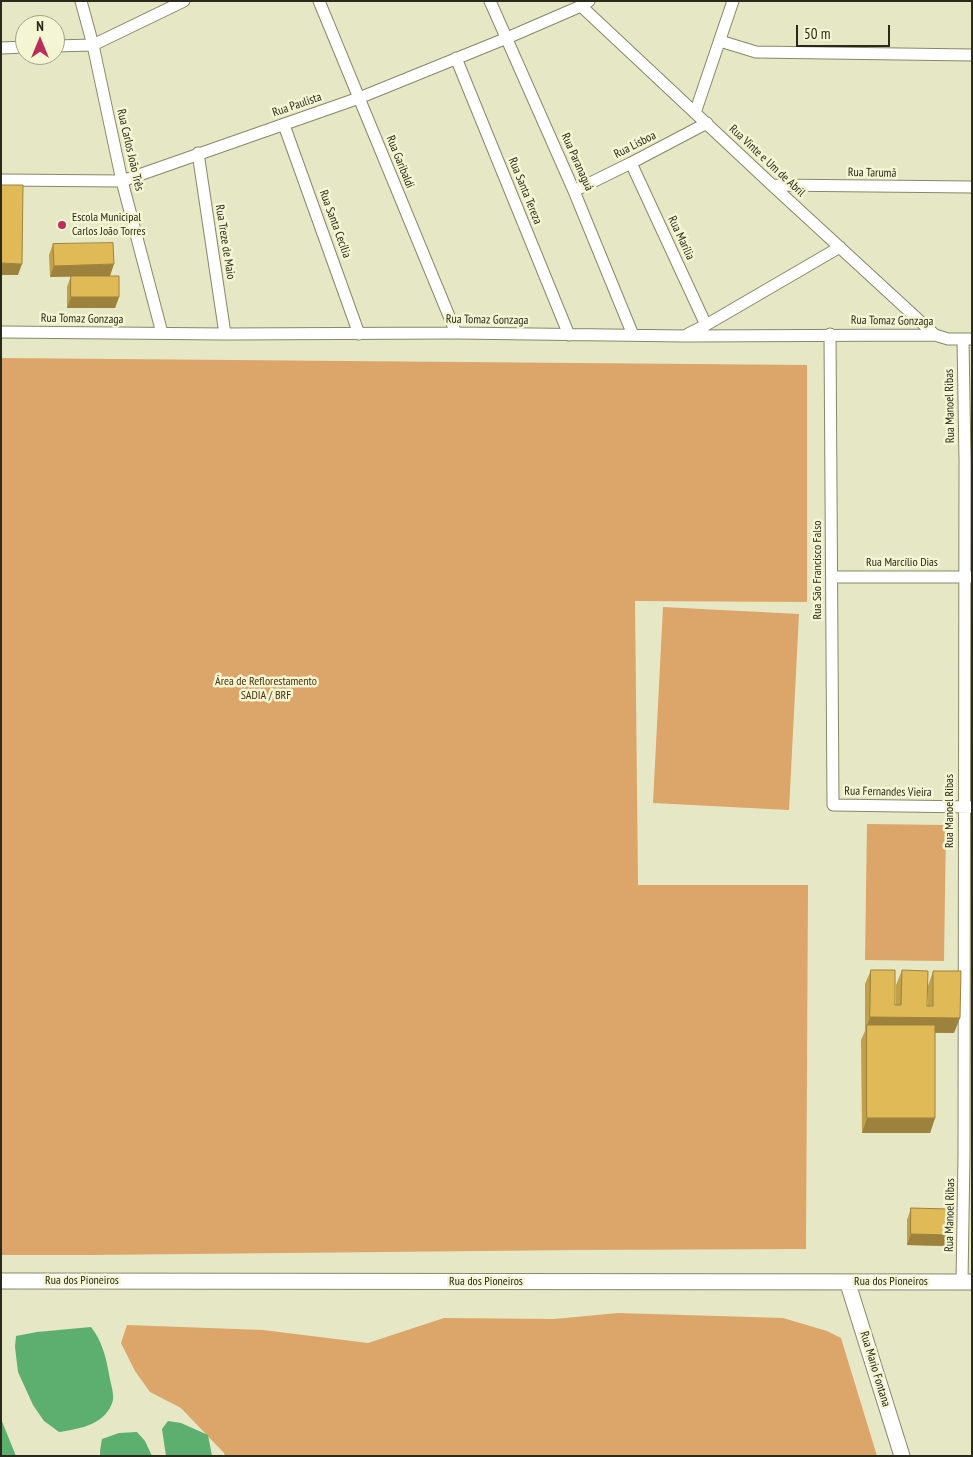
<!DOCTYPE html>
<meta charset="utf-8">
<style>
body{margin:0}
#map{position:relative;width:973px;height:1457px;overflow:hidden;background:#e6e7c5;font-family:"PT Sans Narrow",sans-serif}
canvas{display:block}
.frame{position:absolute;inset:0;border:2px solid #29291c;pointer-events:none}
.north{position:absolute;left:15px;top:15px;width:50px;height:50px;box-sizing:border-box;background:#f4f5d2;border:1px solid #a3a389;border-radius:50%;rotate:0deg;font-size:14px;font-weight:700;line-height:20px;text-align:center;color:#29291c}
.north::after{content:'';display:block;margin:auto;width:18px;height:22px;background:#bc2e5a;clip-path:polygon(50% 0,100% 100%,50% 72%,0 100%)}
.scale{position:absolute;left:796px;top:25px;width:94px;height:22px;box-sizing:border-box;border:2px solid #29291c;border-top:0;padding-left:6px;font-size:15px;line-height:18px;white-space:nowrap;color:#29291c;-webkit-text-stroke:4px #f4f5d2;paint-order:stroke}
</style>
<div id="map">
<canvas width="973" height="1457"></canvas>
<div class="frame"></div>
<div class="north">N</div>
<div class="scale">50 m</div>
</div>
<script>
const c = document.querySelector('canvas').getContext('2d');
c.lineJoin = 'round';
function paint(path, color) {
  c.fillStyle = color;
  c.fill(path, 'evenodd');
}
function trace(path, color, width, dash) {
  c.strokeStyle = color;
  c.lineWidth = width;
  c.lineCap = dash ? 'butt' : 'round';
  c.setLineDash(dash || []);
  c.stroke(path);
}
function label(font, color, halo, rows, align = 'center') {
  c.font = font + ' "PT Sans Narrow",sans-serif';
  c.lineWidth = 5;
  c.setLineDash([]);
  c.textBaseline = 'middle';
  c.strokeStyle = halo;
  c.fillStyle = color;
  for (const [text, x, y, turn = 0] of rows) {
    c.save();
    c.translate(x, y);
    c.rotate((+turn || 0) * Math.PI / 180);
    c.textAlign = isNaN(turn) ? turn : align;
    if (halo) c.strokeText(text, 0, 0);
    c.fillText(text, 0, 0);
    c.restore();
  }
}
paint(new Path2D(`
 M1,358L807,365V602L635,601L638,885H808L806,1249L577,1250L91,1255H1Z
 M663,607L799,614L789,810L653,803Z
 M867,824L946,825L944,961L865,960Z
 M618,1313L783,1318L827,1331L841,1338L877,1456H225L224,1453L181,1408L150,1392L135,1371L121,1343L127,1325L263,1330L368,1343L444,1318L554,1319Z`), '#dca569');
paint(new Path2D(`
 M91,1327C102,1341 106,1357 109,1374C110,1381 114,1393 113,1400C107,1424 80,1429 59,1432L44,1421L33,1405L18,1372L15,1347L16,1336L37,1332Z
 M1,1419L16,1456H1Z
 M168,1421L181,1423L208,1435L212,1456H166L162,1429Z
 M137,1432L145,1441L152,1456H100V1451L102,1439L119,1433Z`), '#5daf6f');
const street = new Path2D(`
 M81,1L93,45L122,181L162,333
 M319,1L456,333
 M490,1L574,191L633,335
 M581,6L772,185L935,335
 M720,41L756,52L972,55
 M55,46L93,45L184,1
 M1,48L25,47
 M456,58L569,335
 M695,113L733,1
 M284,125L359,334
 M198,153L225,334
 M631,163L706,325
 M1,180L122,181L359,98L507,38L581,6L589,1
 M772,185L972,187
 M574,191L631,163L707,123
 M1,332L225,334L456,333L685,336L935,335L948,339H972
 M688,334L706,325L840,247
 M830,334L833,805L972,807
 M832,577H971
 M962,1282L964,1155L965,461L963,339`);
const secondary = new Path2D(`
 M1,1281L972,1282
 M846,1282L849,1287L902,1456`);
trace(street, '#888869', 13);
trace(secondary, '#888869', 17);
trace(street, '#fff', 11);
trace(secondary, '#fff', 15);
paint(new Path2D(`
 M53,244L110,276H80L119,297L115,308H67V287L71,276L50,277L49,255Z
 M871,970L895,1005H896V985L902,970L928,1006V986L933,971L954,1033H935V1118L930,1133H862L861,1040L865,1031V984Z
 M911,1208L949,1235L945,1246L907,1245V1220Z`), '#c1a04b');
paint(new Path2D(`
 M1,263L22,264L18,275H1Z
 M114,264L110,276L50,277L54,266Z
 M71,297H119L115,308H67Z
 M870,1017L960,1018L954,1033L867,1032V1026Z
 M867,1118H935L930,1133H862Z
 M911,1234L949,1235L945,1246L907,1245Z`), '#9d823d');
const building = new Path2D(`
 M1,185H23L22,264L1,263Z
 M113,243L114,264L54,266L53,244Z
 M71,276H119V297H71Z
 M871,970H895V1005H901L902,970L928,971L927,1006H933V971H961L960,1018L870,1017Z
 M867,1025H935V1118H867Z
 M911,1208L949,1209V1235L911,1234Z`);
paint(building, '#e0ba57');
trace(building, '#9d823d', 1);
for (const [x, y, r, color] of [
 [62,225,5,"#bc2e5a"]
]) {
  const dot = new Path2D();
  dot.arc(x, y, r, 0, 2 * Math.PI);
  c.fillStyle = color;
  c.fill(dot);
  trace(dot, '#f4f5d2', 2);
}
label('12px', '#29291c', '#f4f5d2', [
 ["Rua Paulista",297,105,-19],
 ["Rua Lisboa",635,145,-27],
 ["Rua Carlos João Três",130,150,77],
 ["Rua Vinte e Um de Abril",767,161,43],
 ["Rua Garibaldi",400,162,68],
 ["Rua Paranaguá",577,162,66],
 ["Rua Tarumã",872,173,1],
 ["Rua Santa Tereza",525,191,68],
 ["Rua Santa Cecília",335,224,70],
 ["Rua Marília",681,238,65],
 ["Rua Treze de Maio",225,242,81],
 ["Rua Tomaz Gonzaga",82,319,1],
 ["Rua Tomaz Gonzaga",487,320,1],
 ["Rua Tomaz Gonzaga",892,321,1],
 ["Rua Manoel Ribas",950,406,-91],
 ["Rua Marcílio Dias",902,563],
 ["Rua São Francisco Falso",818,570,-90],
 ["Rua Fernandes Vieira",888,792,1],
 ["Rua Manoel Ribas",950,811,-90],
 ["Rua Manoel Ribas",950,1215,-89],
 ["Rua dos Pioneiros",82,1281],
 ["Rua dos Pioneiros",486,1282],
 ["Rua dos Pioneiros",891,1282],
 ["Rua Mario Fontana",875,1369,73]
]);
label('12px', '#29291c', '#f4f5d2', [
 ["Escola Municipal",72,218],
 ["Carlos João Torres",72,232]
], 'left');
label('12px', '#4d310f', '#f4f5d2', [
 ["Área de Reflorestamento",266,682],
 ["SADIA / BRF",266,696]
]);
</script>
